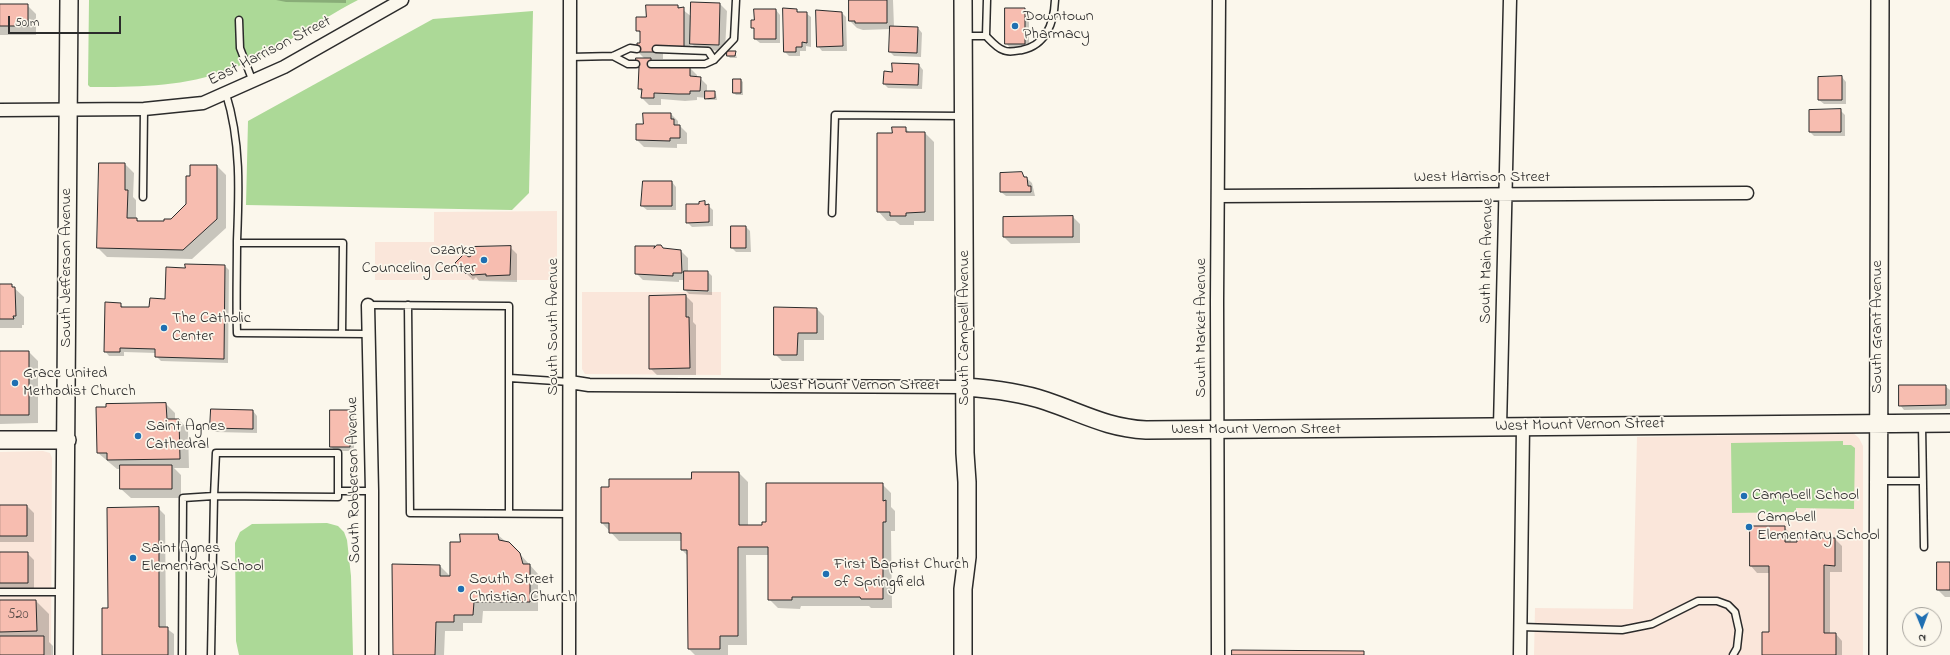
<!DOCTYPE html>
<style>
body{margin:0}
#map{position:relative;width:1950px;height:655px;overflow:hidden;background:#fbf7ec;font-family:"Indie Flower",sans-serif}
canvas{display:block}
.north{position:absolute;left:1902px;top:607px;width:40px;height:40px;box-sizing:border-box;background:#fbf7ec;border:1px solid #a8a59f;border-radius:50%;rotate:179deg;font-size:11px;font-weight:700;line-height:16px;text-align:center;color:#2b2b2b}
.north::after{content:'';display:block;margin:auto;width:14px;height:18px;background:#1f6fb2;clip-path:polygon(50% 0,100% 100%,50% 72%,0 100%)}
.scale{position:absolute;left:8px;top:16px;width:113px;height:18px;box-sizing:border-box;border:2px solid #2b2b2b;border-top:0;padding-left:5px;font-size:12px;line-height:14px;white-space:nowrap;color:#2b2b2b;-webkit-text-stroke:3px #fbf7ec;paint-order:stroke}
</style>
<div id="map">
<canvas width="1950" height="655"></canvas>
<div class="north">N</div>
<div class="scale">50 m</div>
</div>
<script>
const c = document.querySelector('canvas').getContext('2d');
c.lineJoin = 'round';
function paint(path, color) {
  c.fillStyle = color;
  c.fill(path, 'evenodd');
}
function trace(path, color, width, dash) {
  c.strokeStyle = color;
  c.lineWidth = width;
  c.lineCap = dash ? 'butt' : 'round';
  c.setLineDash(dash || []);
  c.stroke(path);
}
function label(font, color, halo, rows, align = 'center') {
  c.font = font + ' "Indie Flower",sans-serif';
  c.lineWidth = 3.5;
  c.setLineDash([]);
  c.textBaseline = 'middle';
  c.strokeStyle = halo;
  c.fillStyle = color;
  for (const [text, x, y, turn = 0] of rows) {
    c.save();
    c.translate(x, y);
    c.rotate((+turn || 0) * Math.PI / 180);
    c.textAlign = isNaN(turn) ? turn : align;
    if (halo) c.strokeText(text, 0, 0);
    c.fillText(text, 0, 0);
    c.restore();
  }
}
paint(new Path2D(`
 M557,211V280H375V242H434V212Z
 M582,292H721V375L585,374L582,369Z
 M1853,433L1859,438L1863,446V655H1534L1535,608L1633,609L1637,437Z
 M43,451L50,453L52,458L51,655H0V452Z`), '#fae6da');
paint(new Path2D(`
 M89,0H358C312,24 270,57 220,73C178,87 134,87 90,87L88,85Z
 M533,11L529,193L512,210L246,205L248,121L433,19Z
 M1843,441V445H1851L1855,448L1854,509L1796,508V512L1732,513L1731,443Z
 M327,523L338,526L344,532L347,540L351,576L353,655H239L236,641L235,543L240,532L252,524Z`), '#acd997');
paint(new Path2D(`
 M276,0H346V3L286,2Z
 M850,0H893L894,27L918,28L922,33L921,57L894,56L890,52L891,29L863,30L857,28L850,21Z
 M720,4L727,11L725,51L698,50L690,42V53H663V59H650L658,66L690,68L697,75V78H700L707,85V92H714L716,94L717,100H708L706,98L697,97V100L685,101L661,99V105H649L642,98V92L639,89L640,70L637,67L645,59L638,52L641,44V34L637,30L647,18L678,6L692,17Z
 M0,5H27L36,14V35H0Z
 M1024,9L1029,14V48H1010L1006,43Z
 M776,10L780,15V43H760L755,39V30L752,27Z
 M796,10L799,13H806L811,17V47L806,46V51H800V56H789L785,52Z
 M842,13L846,17L847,51H822L818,46Z
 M735,52L737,58H730L728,56Z
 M919,65L923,70L922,89L888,88L884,84L893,73Z
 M1842,77L1846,82V104H1824L1819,100Z
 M741,80L743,82V95H736L734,93Z
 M1840,110L1845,115V136H1814L1810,132Z
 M671,114L678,121V124L687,133V144H677V148L644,147L637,140V125H644Z
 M905,128L910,133H925L934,142V221H914V225H900L895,221H887L878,211L893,134Z
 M125,164L134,173L133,197L136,200V219L140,222H165L171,220L187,204L191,177L217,166L226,175V228L192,259L107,257L98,248Z
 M1021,173L1032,183L1035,196H1006L1001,192Z
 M672,182L676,187V210H647L642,206Z
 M704,202L713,210V226L692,227L687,222L700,205Z
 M1073,217L1080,224V243L1011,244L1004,237Z
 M746,227L750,231L751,252H736L732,248Z
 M510,247L517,254V282L479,281L476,277L473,280L456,263Z
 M654,247L681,251L688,258V272H708L712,276V295L689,294L685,290V280H679V282L643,280L636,273Z
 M225,266L229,270L228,363L161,361L156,356V353L124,352V356H109L105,351L120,304L124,308H150L166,300L186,269Z
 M0,285H11L24,297V325H22V328H0Z
 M686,296L693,303V322L696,325V375H657L650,368Z
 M817,309L824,316V340H804V361H782L775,354Z
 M0,352H29L38,361V423L0,424Z
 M1945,386L1950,390V409L1904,410L1900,405Z
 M166,404L175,413V420H179L188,429L189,468H174L181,475V498H131L121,489V469H117L98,453L107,405Z
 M253,411L257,416V433L216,432L211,427Z
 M350,411L354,416V451H336L331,447Z
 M739,473L748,482V526H763L882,484L891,493V507L895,511V531H891L892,608H871L869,606H801L800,609L778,608L769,599V555H746L747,645H728V655H695L689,649L688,556L682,550V541H619L602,523L692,480Z
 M0,506H27L34,513V542H0Z
 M158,508L165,515L166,628L174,634V655H103L109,609Z
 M1784,527L1791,534V543L1835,539L1842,546V572H1830V634H1836L1842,641V655H1763L1770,633V573H1757L1751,566Z
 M498,535L519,553L538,574V611H483L482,623H463V631H445L444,655H394L440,566L451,577L461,543Z
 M0,553H27L34,560V589H0Z
 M1950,563V597H1945L1938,590Z
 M0,601H36L49,614V642L53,646V655H0Z`), '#0003');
const building = new Path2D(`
 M849,0H887V23H855V21H849Z
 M691,2L720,3L719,45L690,44Z
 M0,4H28V26H0Z
 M646,5H678V8L684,7V47L656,46V52H637V43H640V31H636V17H646Z
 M783,8L797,9V12H807V43L802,42V47H796V52H784Z
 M1005,8H1025V44H1005Z
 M754,9H776V39H754V28H751V20H754Z
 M816,10L842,12L843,46L817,47Z
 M890,26L918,27L917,53L889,52Z
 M727,51H736L735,56H727Z
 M636,58H651V67H690V76L701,77L700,91H690V94H678L654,93V98H641L642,89H638L639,67H636Z
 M892,63L919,64L918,85L883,84L884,71L892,72Z
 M1842,76V100H1818V77Z
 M733,79H741V93H733Z
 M705,91H715V98L705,99Z
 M1841,109V132H1809V110Z
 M643,113H671V119H674V125H680V138H670V141L636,140V124H643Z
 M892,127H906V132H925V212L906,213V216H890V212H877V133H892Z
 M99,163H125V190H128L127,218H137V221H164V219H171L186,204V176H190V165H217V219L183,250L97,248Z
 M1022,172L1024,177H1027L1028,186H1031V192H1000V173Z
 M643,181H672V206H641Z
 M705,201V205L709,204V222L686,223V204H699V202Z
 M1073,216V237H1003V217Z
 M731,226H746V248H731Z
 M657,245H661L663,248L681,250L682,273H673V276L635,274V246H655L654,248Z
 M511,246L510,275L486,276V274L472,275L468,271L466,274L455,263L464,254L469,257L471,256L470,247Z
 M185,264L225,265L224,359L155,357V349L120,348V352H104L105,302L121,303V307H149L150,298L165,299L166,267L185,268Z
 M684,271H708V291L684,290Z
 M0,284H12V287H15L16,316H13L14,319H0Z
 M686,295V317H689L690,368L649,369V296Z
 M774,307L817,308V333H798L797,355H774Z
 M0,351H29V415H0Z
 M1899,385H1946V405L1899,406Z
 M166,403L167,419H179L180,459L107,460V453H97L96,407H106V404Z
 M211,409L253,410V429L210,428Z
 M330,410H350V447H330Z
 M120,465H172V489H120Z
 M692,472H739V525H762V522H766V483H883V501L886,500V522H883V599H861L860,597H792V600H768V547H738V636H720V649H688L687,550H681V533H609V523H601V487H609V479H691Z
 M0,505H27V536H0Z
 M159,507V627H168V655H102V608H108L107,508Z
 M1750,526H1785V542H1797V538H1835V566L1824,565V633H1836V655H1762V632H1769V566H1750Z
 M460,534H498L499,540L509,542L520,553L523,564H530V602H474L473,615H454V622H436L435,655H393L392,564L440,565V576H450V542H460Z
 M0,552H28V583H0Z
 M1937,562H1950V590H1937Z
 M0,600H36L37,631L0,632Z
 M0,636H44V655H0Z
 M1232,650L1364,651V655H1232Z`);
paint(building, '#f7bdb0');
trace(building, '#2b2b2b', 1);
const lane = new Path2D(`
 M239,20L240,48L253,82
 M965,36H986L987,0
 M986,36C991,41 997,48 1003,50C1008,53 1016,51 1022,50C1046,45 1054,23 1055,0
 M656,49L708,51L714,60
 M613,56L628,64H636
 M570,57L613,56L630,48L637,49
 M651,64H705L714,60L734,39L736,0
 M226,94C241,141 239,192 237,241C237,272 236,302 237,333L368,334
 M143,197L144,109
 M832,213L835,115L962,116
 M237,243H343L342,334
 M368,305L509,306V513
 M408,305L410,513L570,514
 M510,378L570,382
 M1922,425L1924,547
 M216,453H338V497L214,496Z
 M1879,481H1923
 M338,491H372
 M0,592H63
 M1521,627L1622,630L1652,624L1698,601H1717L1728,605L1735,612L1739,630L1737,648L1733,655
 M182,655L183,498L214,496L211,655`);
const street = new Path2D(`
 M0,110L144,109L203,103L284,67L402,0
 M1218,196L1747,193
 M368,305L372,491V655
 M570,382L589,385L965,387
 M1500,427L1510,0
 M569,655L570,0
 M1218,655L1217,301L1219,0
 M1520,655L1523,427`);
const secondary = new Path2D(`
 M965,387C993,389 1020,392 1046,401C1082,413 1107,428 1146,430L1950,423
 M0,440H67
 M64,655L69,0
 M963,655V589L967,557V482L965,453L963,0
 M1878,655L1880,0`);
trace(lane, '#2b2b2b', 9);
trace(street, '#2b2b2b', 15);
trace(secondary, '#2b2b2b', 20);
trace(lane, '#fbf7ec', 6);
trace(street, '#fbf7ec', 12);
trace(secondary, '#fbf7ec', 17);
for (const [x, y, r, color] of [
 [1015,26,4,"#1f6fb2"],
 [484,260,4,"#1f6fb2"],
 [164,328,4,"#1f6fb2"],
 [15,383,4,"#1f6fb2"],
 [138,436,4,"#1f6fb2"],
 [1744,496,4,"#1f6fb2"],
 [1749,527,4,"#1f6fb2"],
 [133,558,4,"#1f6fb2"],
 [826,574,4,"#1f6fb2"],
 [461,589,4,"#1f6fb2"]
]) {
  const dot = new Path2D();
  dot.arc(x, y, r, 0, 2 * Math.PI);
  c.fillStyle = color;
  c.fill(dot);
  trace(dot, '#fbf7ec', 1.5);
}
label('14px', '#5e504c', null, [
 ["520",18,616]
]);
label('16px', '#2b2b2b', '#fbf7ec', [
 ["Downtown",1023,17],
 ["Pharmacy",1023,35],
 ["Ozarks",476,251,"right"],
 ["Counceling Center",476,269,"right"],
 ["The Catholic",172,319],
 ["Center",172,337],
 ["Grace United",23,374],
 ["Methodist Church",23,392],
 ["Saint Agnes",146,427],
 ["Cathedral",146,445],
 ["Campbell School",1752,496],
 ["Campbell",1757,518],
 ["Elementary School",1757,536],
 ["Saint Agnes",141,549],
 ["Elementary School",141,567],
 ["First Baptist Church",834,565],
 ["of Springfield",834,583],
 ["South Street",469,580],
 ["Christian Church",469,598]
], 'left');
label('16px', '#2b2b2b', '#fbf7ec', [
 ["East Harrison Street",270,52,-27],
 ["West Harrison Street",1482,178],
 ["South Main Avenue",1488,261,-89],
 ["South Jefferson Avenue",67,268,-90],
 ["South South Avenue",554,327,-90],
 ["South Grant Avenue",1878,327,-90],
 ["South Campbell Avenue",965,328,-90],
 ["South Market Avenue",1202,328,-90],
 ["West Mount Vernon Street",855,386],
 ["West Mount Vernon Street",1580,426,-1],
 ["West Mount Vernon Street",1256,430],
 ["South Robberson Avenue",355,480,-91]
]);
</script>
